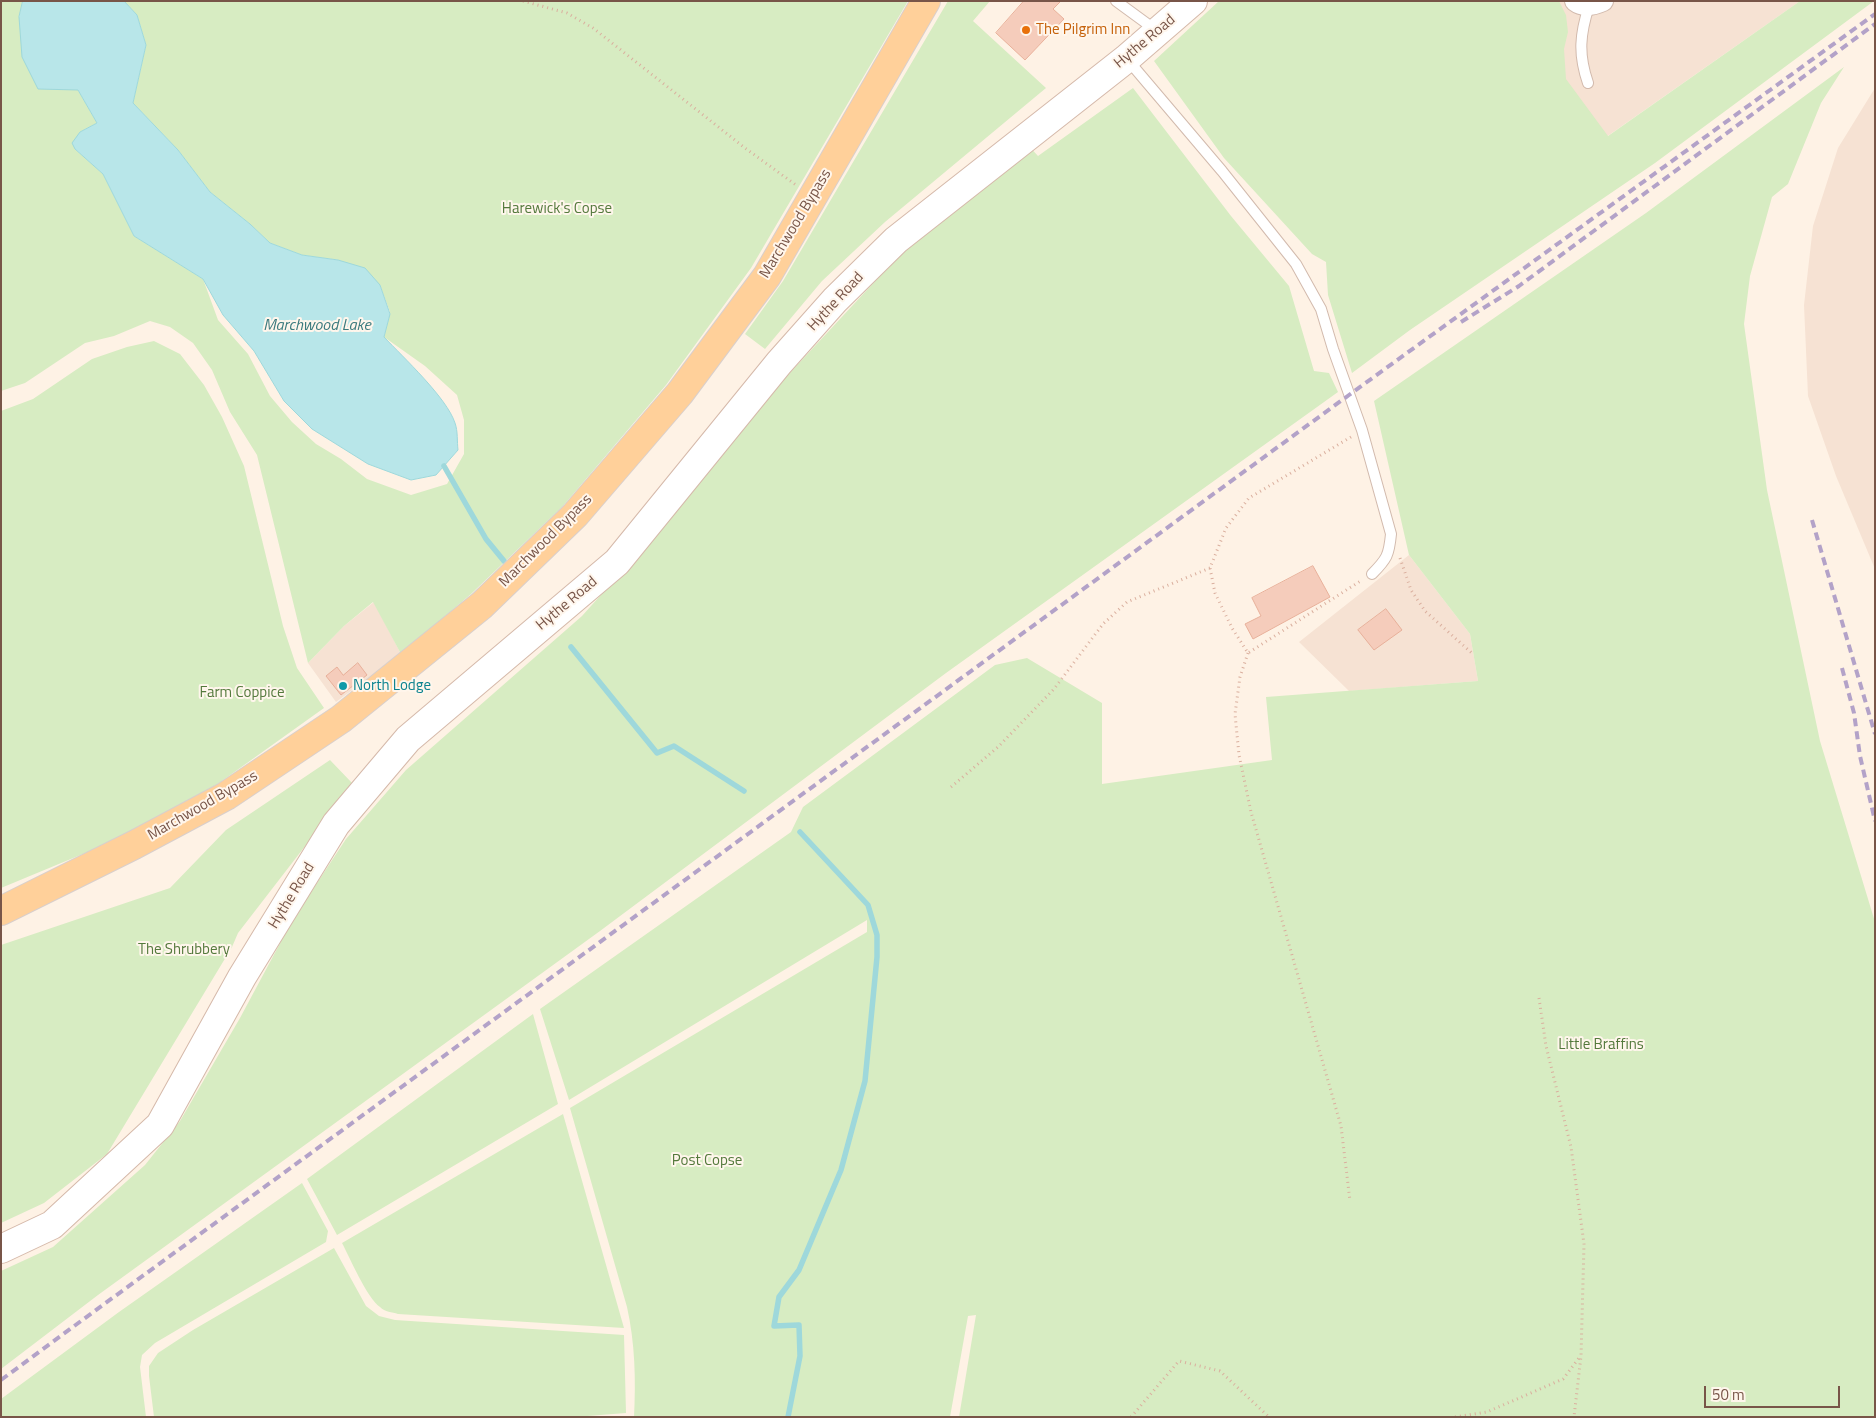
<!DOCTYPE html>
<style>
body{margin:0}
#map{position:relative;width:1876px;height:1418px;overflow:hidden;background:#fef2e5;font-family:"Titillium Web",sans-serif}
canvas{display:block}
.frame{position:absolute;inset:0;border:2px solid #785548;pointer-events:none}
.scale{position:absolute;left:1704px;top:1386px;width:136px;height:22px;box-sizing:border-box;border:2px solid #785548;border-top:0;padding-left:6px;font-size:15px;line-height:18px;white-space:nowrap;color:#785548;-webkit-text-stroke:4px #fff6ec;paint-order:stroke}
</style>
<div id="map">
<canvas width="1876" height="1418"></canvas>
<div class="frame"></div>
<div class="scale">50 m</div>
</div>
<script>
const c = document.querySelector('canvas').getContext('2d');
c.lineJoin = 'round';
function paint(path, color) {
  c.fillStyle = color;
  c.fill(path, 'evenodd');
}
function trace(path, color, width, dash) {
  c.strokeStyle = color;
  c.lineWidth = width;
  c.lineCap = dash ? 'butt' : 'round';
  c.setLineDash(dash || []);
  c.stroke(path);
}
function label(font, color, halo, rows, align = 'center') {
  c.font = font + ' "Titillium Web",sans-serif';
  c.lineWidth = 4;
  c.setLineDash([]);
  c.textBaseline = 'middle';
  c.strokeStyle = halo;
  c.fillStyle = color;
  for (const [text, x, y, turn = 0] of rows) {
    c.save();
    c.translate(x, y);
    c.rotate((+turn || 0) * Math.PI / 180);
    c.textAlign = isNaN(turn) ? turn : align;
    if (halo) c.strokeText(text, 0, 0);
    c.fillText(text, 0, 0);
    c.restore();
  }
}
paint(new Path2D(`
 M1444,1H1800L1572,161Z
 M1875,88V569L1836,476L1808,396L1804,305L1813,226L1838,148Z
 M1409,555L1470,634L1478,681L1349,691L1299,642Z
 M374,602L401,654L336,702L308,663L344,626Z`), '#f6e2d3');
paint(new Path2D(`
 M1,1H23L19,17L78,90L97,123L80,132L75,149L103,174L134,236L203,279L218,320L248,354L270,396L292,422L316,444L341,459L367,479L411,495L447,484L464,454V420L457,395L425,366L384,337L390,312L380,285L338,260L302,255L270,243L250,224L210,192L178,150L133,103L146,45L137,15L124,1H908L751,268L666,385L563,506L471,594L401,654L373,602L344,626L308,663L257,455L230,412L212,370L193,343L170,327L150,321L114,336L85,343L25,383L1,391Z
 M948,1H990L973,21L1046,88L885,222L822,281L765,349L745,334L783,281Z
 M1219,1H1559L1566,15L1568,32L1564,49L1566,79L1608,136L1800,1H1874L1655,163L1410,330L1352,373L1328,295L1326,262L1312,254L1224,158L1154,61Z
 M1844,67L1821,103L1788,184L1772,197L1750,276L1744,324L1767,490L1820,741L1875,922V1417H959L976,1315L968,1316L950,1417H634C636,1380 635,1343 627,1307L570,1108L867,932V920L569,1100L540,1009L791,832L803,807L995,665L1027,658L1102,703V784L1272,760L1266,697L1478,681L1470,634L1409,555L1374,401L1646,213Z
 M1133,88L1231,216L1289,286L1314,371L1329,373L1338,392L946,673L600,931L98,1295L1,1369V1271L53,1247L145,1165L180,1121L240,1018L292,921L346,839L406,770L582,616L680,507L774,390L905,249L1027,144L1038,156Z
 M154,341L180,354L204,385L222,417L244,466L283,626L297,668L324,708L219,783L131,834L1,888V411L33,399L92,359L127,347Z
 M330,760L353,784L238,933L232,947L107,1154L44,1203L1,1223V945L170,888L226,830Z
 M533,1014L558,1104L337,1235L307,1179Z
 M563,1114L624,1328L398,1314C392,1312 385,1312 380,1307C367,1298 350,1258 342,1243Z
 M302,1183L328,1231L326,1242L155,1343L142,1355L140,1367L146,1417H1V1399L119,1312Z
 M334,1248L366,1306L379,1316L395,1320L624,1335L626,1413L575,1417H154L149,1376V1366L158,1353L193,1330Z`), '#d7ecc2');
const water = new Path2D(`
 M23,1H124L137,15L146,45L133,103L178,150L210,192L250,224L270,243L302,255L338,260L365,268L380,285L390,314L384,337C403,357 447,398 455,423C458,431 457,442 458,450L436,475L411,480L368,464L312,429L284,401L254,351L223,315L203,279L134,236L103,174L75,149L72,143L80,132L97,123L78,90L38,89L22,57L19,17Z`);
paint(water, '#b8e6e9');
trace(water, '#9ed8db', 1);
trace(new Path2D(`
 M444,466L486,539L504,561
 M571,647L657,753L674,746L744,791
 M788,1417L800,1356L799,1325L774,1326L779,1297L799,1270L841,1170L865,1081L877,957V935L868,905L800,832`), '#9ed8db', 5.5);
const building = new Path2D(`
 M1024,1H1061L1053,9L1064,19L1025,60L996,33Z
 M1313,566L1330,597L1253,639L1245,624L1261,616L1252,598Z
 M1386,609L1402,630L1374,650L1358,630Z
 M358,663L367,675L341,695L326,676L337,667L343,675Z`);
paint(building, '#f5ccbb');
trace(building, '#e8b09a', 1);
const lane = new Path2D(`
 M1116,1L1157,31
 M1127,59L1222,171L1296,264L1321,309L1333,349L1362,430L1391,534C1389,555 1387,559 1372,574
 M1588,83C1578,54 1580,34 1589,6`);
const street = new Path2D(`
 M1575,1C1584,8 1594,5 1603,1`);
const secondary = new Path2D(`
 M1,1249L52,1225L160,1125L242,977L336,824L408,739L617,562L779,363L835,300L896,240L1126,59L1193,1`);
const primary = new Path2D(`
 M1,911L134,845L226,796L341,719L482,605L575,515L680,393L767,276L926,1`);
trace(lane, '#d2baad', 12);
trace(street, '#d2baad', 22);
trace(secondary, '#d5b9aa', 30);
trace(primary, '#d9cfcc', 30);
trace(new Path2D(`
 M523,1L567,13L593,28L745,148L796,185
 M1351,437L1249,498L1226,528L1210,568L1215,593L1232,628L1248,653L1362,580
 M1400,558L1411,590L1425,611L1474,655
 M1248,653L1240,677L1235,714L1239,755L1251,812L1341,1126L1350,1201
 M951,787L998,747L1054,689L1103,624L1127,602L1210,568
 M1539,998L1546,1046L1571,1147L1584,1244L1581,1356L1574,1417
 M1131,1417L1179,1361L1220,1371L1269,1417
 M1455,1417L1487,1412L1563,1379L1579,1358`), '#daaf9e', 3, [1, 4]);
trace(lane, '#fff', 10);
trace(street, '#fff', 20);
trace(secondary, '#fff', 28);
trace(primary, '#ffd09a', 28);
trace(new Path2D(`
 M1461,322L1519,286L1875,24
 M1812,520L1875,734
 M1842,668L1854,713L1860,756L1875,821
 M1,1380L81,1321L1349,395L1875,14`), '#b3a2c8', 4, [8, 5]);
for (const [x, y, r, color] of [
 [1026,30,5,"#e8710a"],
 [343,686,5,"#0f9aa8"]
]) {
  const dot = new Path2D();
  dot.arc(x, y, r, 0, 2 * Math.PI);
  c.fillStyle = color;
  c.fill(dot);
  trace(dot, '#fff6ec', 2);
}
label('15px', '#c56008', '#fff6ec', [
 ["The Pilgrim Inn",1036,30]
], 'left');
label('15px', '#785548', '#fff6ec', [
 ["Hythe Road",1145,42,-40],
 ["Marchwood Bypass",796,224,-59],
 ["Hythe Road",836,302,-47],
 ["Marchwood Bypass",546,541,-45],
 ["Hythe Road",567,604,-40],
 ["Marchwood Bypass",203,806,-30],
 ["Hythe Road",292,896,-59]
]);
label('15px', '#54793c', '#fff6ec', [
 ["Harewick's Copse",557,209],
 ["Farm Coppice",242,693],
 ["The Shrubbery",184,950],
 ["Little Braffins",1601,1045],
 ["Post Copse",707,1161]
]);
label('15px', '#0d838f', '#fff6ec', [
 ["North Lodge",353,686]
], 'left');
label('italic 16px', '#3b7a7e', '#fff6ec', [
 ["Marchwood Lake",317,326]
]);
</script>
